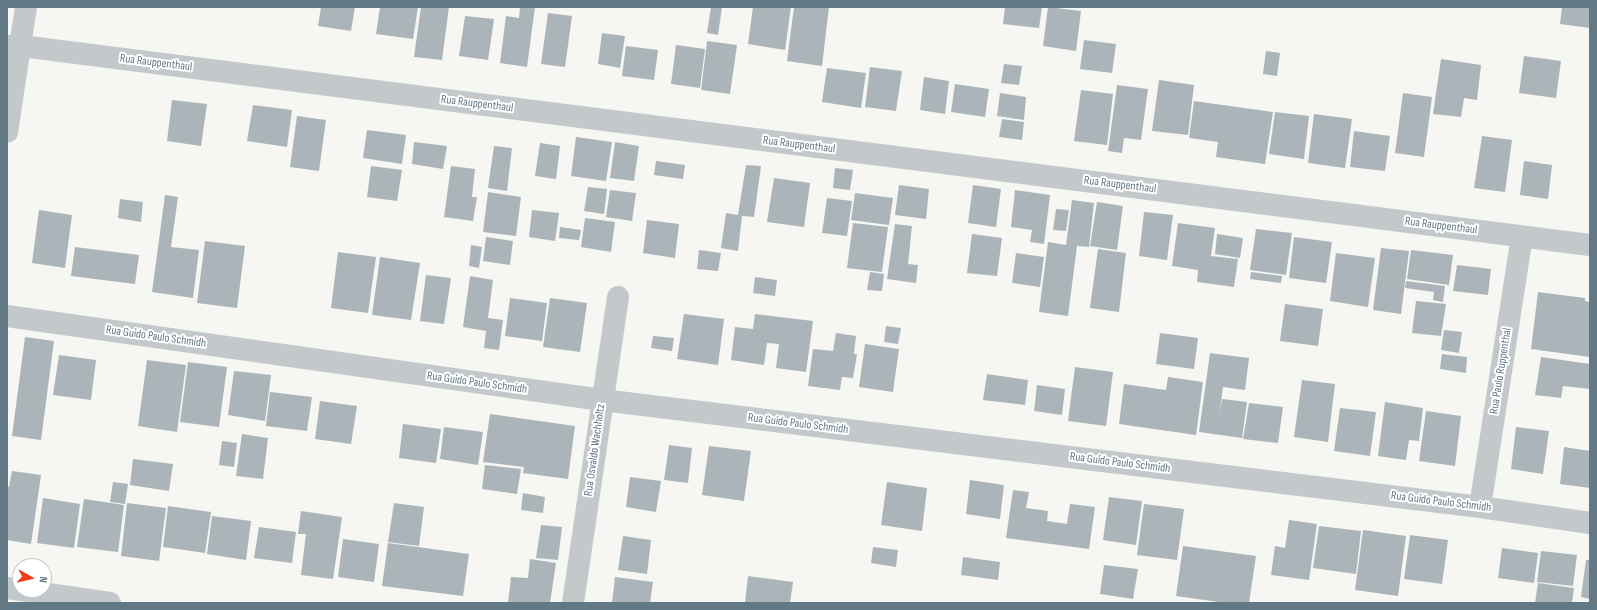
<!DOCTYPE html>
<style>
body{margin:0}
#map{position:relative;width:1597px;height:610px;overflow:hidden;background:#f6f6f2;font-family:"Sofia Sans Condensed",sans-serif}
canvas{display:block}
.frame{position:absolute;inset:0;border:8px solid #627885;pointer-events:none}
.north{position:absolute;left:12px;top:558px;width:40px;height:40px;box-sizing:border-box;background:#fff;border:1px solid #c0c9ce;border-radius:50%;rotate:98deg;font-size:11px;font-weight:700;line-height:16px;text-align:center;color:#627885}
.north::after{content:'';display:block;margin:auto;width:14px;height:18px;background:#f13a16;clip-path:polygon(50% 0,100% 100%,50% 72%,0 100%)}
</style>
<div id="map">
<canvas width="1597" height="610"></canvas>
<div class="frame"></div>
<div class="north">N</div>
</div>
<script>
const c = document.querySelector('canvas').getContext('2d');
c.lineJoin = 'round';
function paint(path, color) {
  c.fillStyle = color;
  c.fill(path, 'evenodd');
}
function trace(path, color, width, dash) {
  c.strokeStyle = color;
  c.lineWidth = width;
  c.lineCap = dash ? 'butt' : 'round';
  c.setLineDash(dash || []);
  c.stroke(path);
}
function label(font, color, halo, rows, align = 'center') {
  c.font = font + ' "Sofia Sans Condensed",sans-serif';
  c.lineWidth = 4;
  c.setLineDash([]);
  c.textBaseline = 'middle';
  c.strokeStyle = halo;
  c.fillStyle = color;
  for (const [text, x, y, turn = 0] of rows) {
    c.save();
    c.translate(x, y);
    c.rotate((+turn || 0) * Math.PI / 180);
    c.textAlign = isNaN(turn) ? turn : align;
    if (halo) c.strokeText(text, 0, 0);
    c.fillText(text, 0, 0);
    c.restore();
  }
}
paint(new Path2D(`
 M321,7H355L351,31L318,26Z
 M380,7H418L413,39L376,34Z
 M421,7H449L442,60L414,57Z
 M520,7H535L527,67L500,63L506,16L519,18Z
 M711,7H722L718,35L707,33Z
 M753,7H791L785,50L748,44Z
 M794,7H829L822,66L787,61Z
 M1005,7H1042L1039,28L1003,24Z
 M1048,7L1081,11L1076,51L1043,46Z
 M1562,7H1590V28L1560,24Z
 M548,13L572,16L565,67L541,64Z
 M465,16L494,19L488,60L459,56Z
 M602,33L625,36L620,68L598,64Z
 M1084,40L1116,44L1112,73L1080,69Z
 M707,41L737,45L730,94L701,90Z
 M676,45L705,49L700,88L671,84Z
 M626,46L658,50L654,80L622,76Z
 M1266,51L1280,53L1277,76L1263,74Z
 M1524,56L1561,61L1556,98L1519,93Z
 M1441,59L1481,65L1477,100L1464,98L1461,117L1433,114Z
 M1004,64L1022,66L1019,85L1001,83Z
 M870,67L902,71L896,111L865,107Z
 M827,68L866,73L861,108L822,102Z
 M924,77L949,81L945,114L920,110Z
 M1159,80L1194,85L1188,135L1152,131Z
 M955,84L989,89L985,117L951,112Z
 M1117,85L1148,89L1141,140L1124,138L1122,153L1108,151Z
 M1081,90L1113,94L1107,145L1074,141Z
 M1000,93L1026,97L1024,120L997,116Z
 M1403,93L1432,97L1424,157L1395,153Z
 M172,100L207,104L201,146L167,141Z
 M1194,101L1273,112L1265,164L1216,157L1218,142L1189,138Z
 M253,105L292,110L287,147L247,141Z
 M1275,112L1309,116L1304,159L1269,154Z
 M1314,114L1352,119L1345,168L1308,163Z
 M297,116L326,120L319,171L290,167Z
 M1002,119L1024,122L1022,140L999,137Z
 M367,130L406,135L402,164L363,158Z
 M1354,131L1390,136L1385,171L1350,167Z
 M1482,136L1512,140L1505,192L1474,188Z
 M576,137L612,142L606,181L571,176Z
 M414,142L447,146L443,169L412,164Z
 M615,142L639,146L634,181L610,178Z
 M540,143L560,146L556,179L535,176Z
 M494,146L512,148L507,191L488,188Z
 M656,161L685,165L683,179L654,175Z
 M1524,161L1552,165L1548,199L1520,195Z
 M746,165L761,166L754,217L742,216L738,251L721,248L726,213L738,215Z
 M371,166L402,170L397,201L367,197Z
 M451,166L475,169L472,197H477L473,221L444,217Z
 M835,168L853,170L850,190L833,188Z
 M774,178L810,183L804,227L767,222Z
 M899,185L929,189L926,219L895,215Z
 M973,185L1001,189L996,227L968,223Z
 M588,187L607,189L604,214L584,211Z
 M610,190L636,193L632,221L606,217Z
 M1015,190L1050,195L1044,244L1030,242L1032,230L1011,227Z
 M488,192L521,197L516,236L483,232Z
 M855,193L893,198L889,225L851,220Z
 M165,195L178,197L171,247L199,250L193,298L152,292Z
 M827,198L852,201L847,236L822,233Z
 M120,199L143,202L141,222L118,218Z
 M1072,200L1094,203L1089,247L1077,246L1068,316L1039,312L1048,242L1066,245Z
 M1097,202L1123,206L1117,250L1090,246Z
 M1056,209L1069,210L1066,231L1053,230Z
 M39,210L72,215L65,268L32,263Z
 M532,210L559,213L555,241L529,237Z
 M1144,212L1173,215L1167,260L1139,256Z
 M585,218L615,222L611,252L581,247Z
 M647,220L679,224L675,258L643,253Z
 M853,223L888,227L882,272L847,268Z
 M1178,223L1215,228L1211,256L1238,259L1234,287L1197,282L1198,270L1172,266Z
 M895,224L912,226L908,264L918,265L916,283L887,279Z
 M560,227L581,230L579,240L559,238Z
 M1256,229L1292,233L1286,275L1250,270Z
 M972,234L1002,238L997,276L967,273Z
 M1217,234L1243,238L1240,258L1215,254Z
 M486,237L513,241L510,265L483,261Z
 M1294,237L1332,242L1326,283L1289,278Z
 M205,241L245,246L237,308L197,303Z
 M471,245L482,247L479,268L469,266Z
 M75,247L139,255L135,284L71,276Z
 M1381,248L1409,251L1401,314L1373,310Z
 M1098,249L1126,253L1119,312L1090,308Z
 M699,250L721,253L718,271L697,269Z
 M1411,250L1453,255L1449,285L1407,279Z
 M338,252L376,257L368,313L331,308Z
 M1016,253L1044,257L1040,287L1012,283Z
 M1336,253L1375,258L1368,307L1330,301Z
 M380,257L420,263L411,320L372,315Z
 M1457,265L1491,269L1488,295L1453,291Z
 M870,272L884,274L882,291L867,290Z
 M1251,272L1282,276L1281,283L1250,279Z
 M426,275L451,278L444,324L420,321Z
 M470,276L493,280L488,318L503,320L499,350L484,348L486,331L463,327Z
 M755,277L777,280L775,296L753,293Z
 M1406,281L1445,286L1443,302L1433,300L1434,292L1405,288Z
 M1538,292L1585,298V301L1590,302V357L1531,349Z
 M510,298L547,303L542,341L505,336Z
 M550,298L587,303L580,352L543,347Z
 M1416,301L1446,304L1441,336L1412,333Z
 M1285,304L1323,309L1318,346L1280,341Z
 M684,314L724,319L718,365L677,359Z
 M755,314L813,321L806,372L776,368L779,344L767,343L764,365L731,360L735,327L753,329Z
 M886,326L901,328L898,344L884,342Z
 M1444,330L1462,332L1459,353L1441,350Z
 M836,333L856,336L854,354H857L853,378L842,377L840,390L808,386L813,349L833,351Z
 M1160,333L1198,338L1194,369L1156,364Z
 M653,336L674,338L672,351L651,348Z
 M25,337L54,341L41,440L12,436Z
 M865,344L899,349L893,392L859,387Z
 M1210,353L1249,358L1245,390L1223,387L1219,416L1222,399L1247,402L1242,438L1199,432Z
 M1442,354L1467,357L1466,373L1440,369Z
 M59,355L96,360L91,400L53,395Z
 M1541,357L1590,364V389L1563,386L1561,398L1535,395Z
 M147,360L186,365L177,432L138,426Z
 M188,362L227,367L219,427L180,422Z
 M1075,367L1113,372L1106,426L1068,421Z
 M234,371L271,375L265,421L228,415Z
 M987,374L1028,380L1025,405L983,400Z
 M1168,377L1203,382L1196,435L1119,424L1124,384L1166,390Z
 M1302,380L1335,384L1328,442L1294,437Z
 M1037,385L1065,389L1062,415L1034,411Z
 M270,392L312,397L307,431L266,426Z
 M320,401L357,406L351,444L315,439Z
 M1385,402L1423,408L1419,441L1409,440L1406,460L1378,456Z
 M1249,403L1283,407L1278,443L1243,439Z
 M1340,408L1376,412L1370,456L1334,451Z
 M1426,411L1461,416L1455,466L1419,461Z
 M490,414L575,426L568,479L523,473L524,467L483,462Z
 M403,424L441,429L436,463L399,458Z
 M444,427L483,432L478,465L440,459Z
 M1516,427L1549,431L1543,474L1511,469Z
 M242,434L268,438L263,479L236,476Z
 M222,441L237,443L234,467L219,465Z
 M669,445L692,448L688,483L664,480Z
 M709,446L751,451L744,501L702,495Z
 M1564,447L1590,451V488L1560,484Z
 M133,459L173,464L169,491L130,485Z
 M485,465L521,469L517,494L482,489Z
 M12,471L41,475L31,544L7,540V486L9,487Z
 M630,477L661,481L656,512L626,507Z
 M970,480L1004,485L1000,519L966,514Z
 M113,482L128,484L125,504L110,502Z
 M887,482L927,488L922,531L881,525Z
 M1013,490L1029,492L1026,508L1048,511L1047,521L1067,524L1070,504L1095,507L1089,549L1006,538Z
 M523,493L545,497L543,513L521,510Z
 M1109,497L1142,501L1136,545L1103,540Z
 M43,498L80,504L74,548L37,543Z
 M84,499L124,505L118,552L77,547Z
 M127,503L166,508L159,561L121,556Z
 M394,503L424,507L419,546L388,542Z
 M1144,504L1184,509L1177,560L1137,555Z
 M168,506L211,512L205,553L163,547Z
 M301,511L342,517L333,579L301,575L306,534H298Z
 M212,516L251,521L246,560L207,554Z
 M1289,520L1317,524L1309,580L1271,575L1275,546L1285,548Z
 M541,525L562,527L558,560L536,558Z
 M1319,526L1361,531L1356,574L1313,568Z
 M259,527L296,532L292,563L254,558Z
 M1363,530L1406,536L1398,596L1355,590Z
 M1410,535L1448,540L1442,584L1404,579Z
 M623,536L651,540L647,574L618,570Z
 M343,539L379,544L374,582L338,577Z
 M388,543L469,554L463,596L382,586Z
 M1183,546L1256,556L1249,603H1226L1176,596Z
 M873,547L898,550L896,567L871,563Z
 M1502,548L1538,553L1534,583L1498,578Z
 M1541,551L1577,555L1573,586L1537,582Z
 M963,557L1000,562L998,580L961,575Z
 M530,559L556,563L550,603H508L511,577L528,578Z
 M1586,560H1590V599L1581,597Z
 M1104,565L1138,569L1133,599L1100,594Z
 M748,576L793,582L790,603H745Z
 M615,577L653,582L650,603H612Z
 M1538,583L1574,588L1572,603H1535Z`), '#abb5b9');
trace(new Path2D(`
 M7,46H21L1590,245
 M7,132L26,7
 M7,316L602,400L1480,507L1590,523
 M1480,507L1522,236
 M7,588L110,603
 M573,603L618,297`), '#c3c8ca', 22);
label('12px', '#627885', '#fff', [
 ["Rua Rauppenthaul",156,63,7],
 ["Rua Rauppenthaul",477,104,7],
 ["Rua Rauppenthaul",799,145,7],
 ["Rua Rauppenthaul",1120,185,7],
 ["Rua Rauppenthaul",1441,226,7],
 ["Rua Guido Paulo Schmidh",156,337,8],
 ["Rua Paulo Ruppenthal",1501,371,-81],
 ["Rua Guido Paulo Schmidh",477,383,8],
 ["Rua Guido Paulo Schmidh",798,424,7],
 ["Rua Osvaldo Wachholtz",595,450,-82],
 ["Rua Guido Paulo Schmidh",1120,463,7],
 ["Rua Guido Paulo Schmidh",1441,502,7]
]);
</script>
